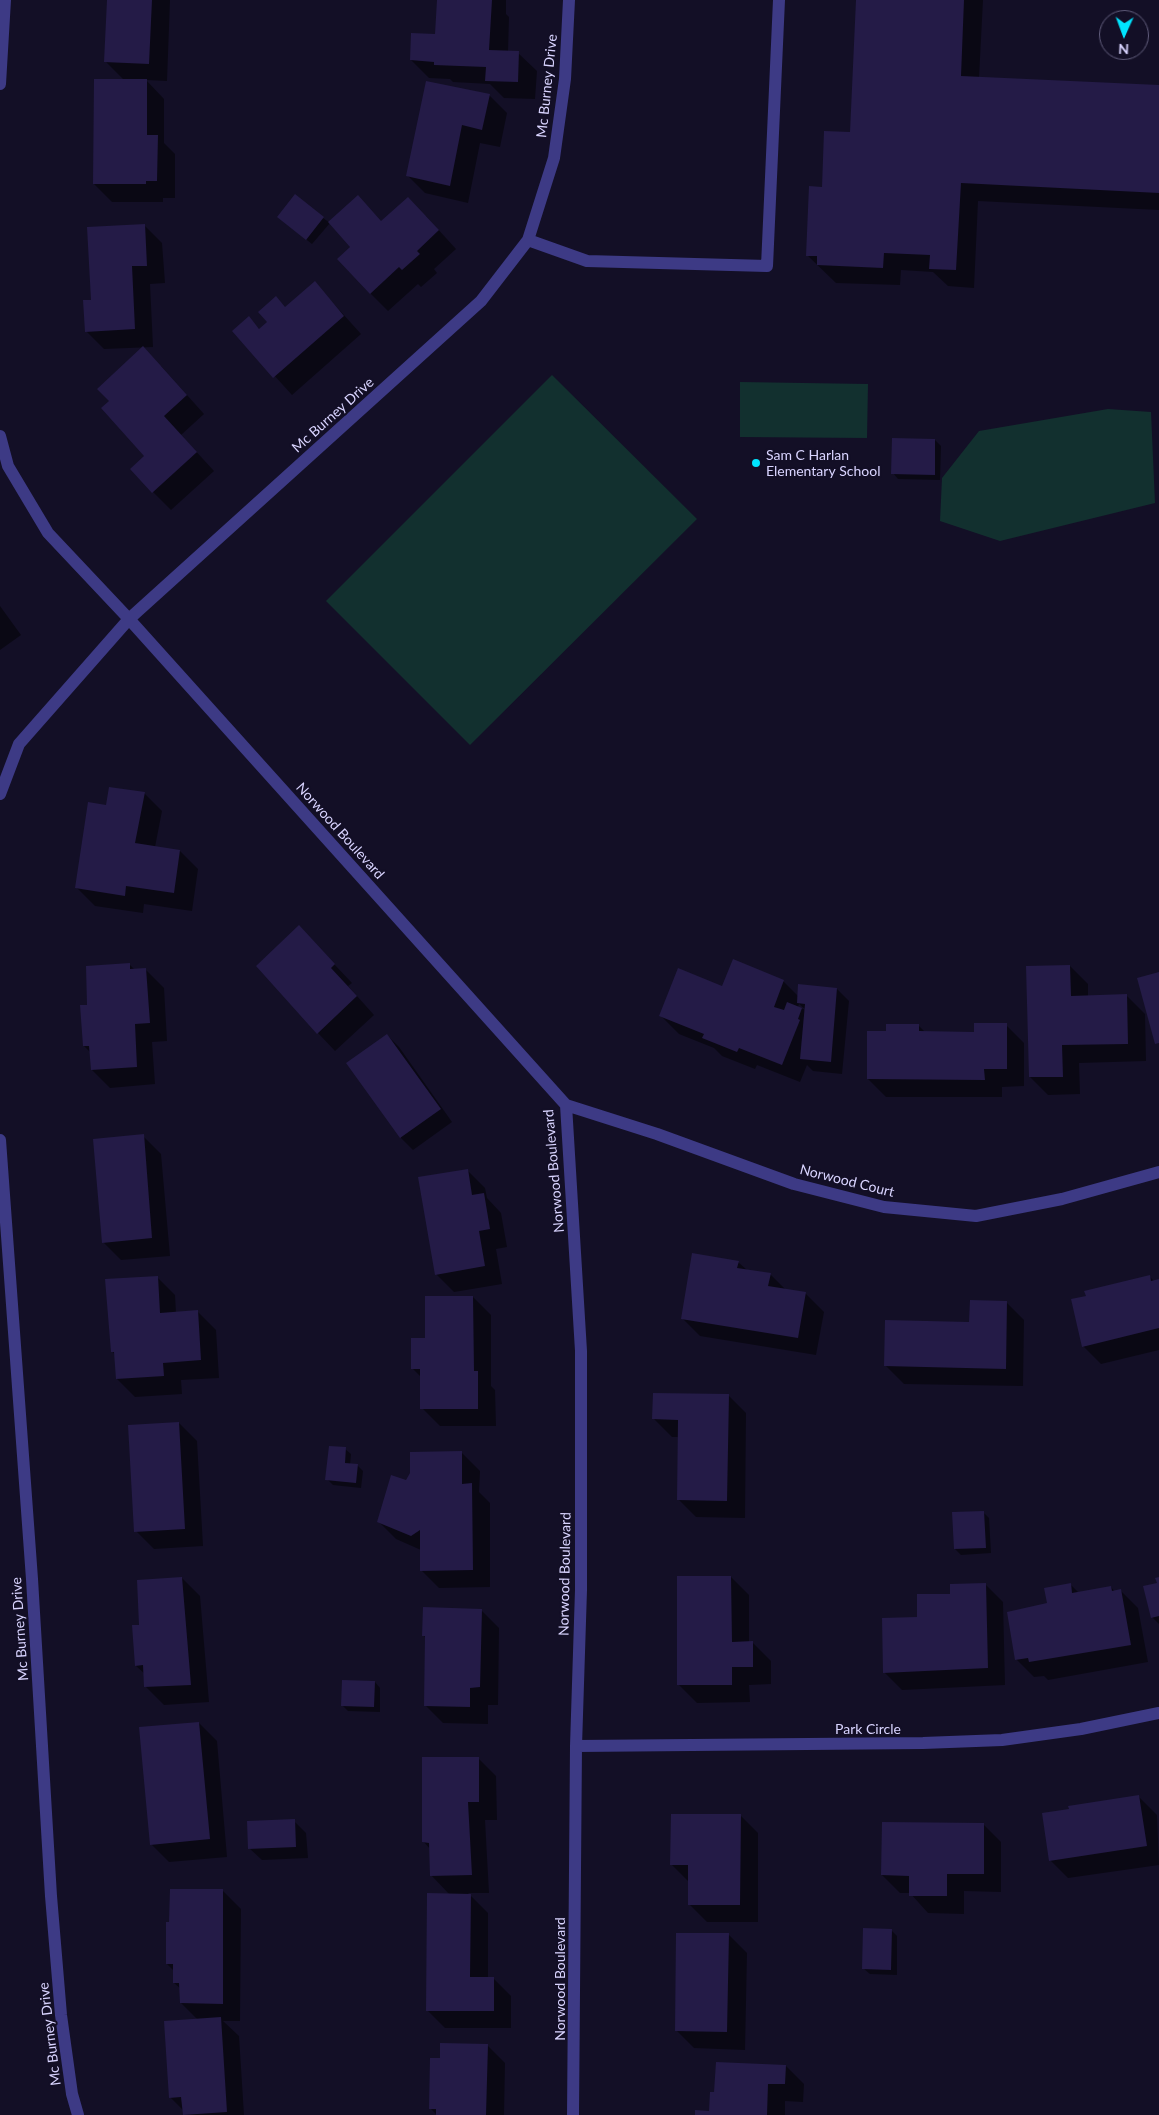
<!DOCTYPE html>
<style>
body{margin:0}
#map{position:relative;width:1159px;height:2115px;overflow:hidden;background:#130f26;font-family:Lato,sans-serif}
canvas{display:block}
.north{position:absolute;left:1099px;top:10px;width:50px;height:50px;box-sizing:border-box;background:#130f26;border:1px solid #625e7d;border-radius:50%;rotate:182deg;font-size:14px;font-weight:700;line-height:20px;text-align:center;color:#d9d4ff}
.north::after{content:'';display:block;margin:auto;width:18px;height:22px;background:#00e5ff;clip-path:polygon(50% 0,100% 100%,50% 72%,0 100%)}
</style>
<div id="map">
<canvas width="1159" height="2115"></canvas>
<div class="north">N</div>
</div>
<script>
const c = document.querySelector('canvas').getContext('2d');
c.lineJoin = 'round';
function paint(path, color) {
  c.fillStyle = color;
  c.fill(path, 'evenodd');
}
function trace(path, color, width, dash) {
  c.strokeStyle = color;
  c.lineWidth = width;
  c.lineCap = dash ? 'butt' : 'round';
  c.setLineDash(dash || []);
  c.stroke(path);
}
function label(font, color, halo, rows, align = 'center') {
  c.font = font + ' Lato,sans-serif';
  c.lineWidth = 4;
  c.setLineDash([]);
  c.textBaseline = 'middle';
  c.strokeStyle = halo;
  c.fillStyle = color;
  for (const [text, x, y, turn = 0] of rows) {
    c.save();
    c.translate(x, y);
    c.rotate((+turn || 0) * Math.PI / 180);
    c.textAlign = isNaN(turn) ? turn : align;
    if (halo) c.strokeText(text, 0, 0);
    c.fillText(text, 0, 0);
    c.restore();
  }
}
paint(new Path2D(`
 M552,375L697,519L470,745L326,601Z
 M740,382L868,384L867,438L740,437Z
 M1108,409L1151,412L1155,503L1000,541L940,521L942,478L979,431Z`), '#12302f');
paint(new Path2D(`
 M108,0H170L167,81L146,80L164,99V143L175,154V198H163V202H112L94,184L124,80L106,62Z
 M438,0H506V14L509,17L508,52L518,53L537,71L535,99L504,98L490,84L453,82L450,79L429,78L411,60L437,35Z
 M858,0H983L979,78L1159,87V210L978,201L974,288L948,286L933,272L901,270L900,285L836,283L807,255L823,188L851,134Z
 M489,95L507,113L500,147L480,143L468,203L425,193L407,175Z
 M426,216L456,249L434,269L437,273L421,287L418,284L388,311L370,293Z
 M323,218L330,223L312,244L284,222Z
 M144,225L162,243L165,283L150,284L153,347L104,349L86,331L92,301Z
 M315,283L361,334L292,395L234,331L248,318L260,330Z
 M161,366L204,414L181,435L214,471L171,510L153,492L145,456Z
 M935,440L941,446L940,480L898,479L893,473Z
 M0,606L21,635L0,650Z
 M144,793L162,811L155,847L180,851L198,869L192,911L144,904L143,913L95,906L77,888L107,807Z
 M299,927L352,983L348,986L374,1015L335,1051L318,1033Z
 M129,964L135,970H146L164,988L167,1041L152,1042L155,1084L110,1088L92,1070L91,1053L84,1046L88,1006Z
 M1070,966L1088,984V997L1127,996L1145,1014L1146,1061L1079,1063L1080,1094L1048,1095L1030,1077Z
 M783,981L798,996L837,989L849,1001L842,1074L813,1071L807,1065L800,1082L757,1065L755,1069L722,1056L714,1048L679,1034L661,1016ZM799,1004L806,1010L798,1007Z
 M918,1025L926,1033H975L1006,1025L1024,1043V1086L1002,1087V1097H886L868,1079L887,1033Z
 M387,1035L399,1047L452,1122L413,1150L401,1138Z
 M143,1136L161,1154L170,1256L121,1260L103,1242Z
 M467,1170L485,1188L487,1198L501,1213L507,1247L496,1249L502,1284L454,1292L436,1274Z
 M738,1262L747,1270L770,1274L786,1290L806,1294L824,1312L816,1355L700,1336L682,1318Z
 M157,1277L175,1295L176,1313L198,1312L216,1330L219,1378L181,1380L182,1394L135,1397L117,1379L115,1355L112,1351Z
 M1150,1277L1155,1282L1159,1281V1350L1101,1364L1083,1346Z
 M473,1297L491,1315V1386L495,1390L496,1426H440L422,1408L421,1377L413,1369Z
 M1006,1302L1024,1320L1023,1386L904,1384L886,1366L970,1323Z
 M728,1395L746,1413L745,1518L696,1517L678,1499L679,1437H672L654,1419Z
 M179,1423L197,1441L203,1546L154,1549L136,1531Z
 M345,1449L351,1454L350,1465H357L363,1471L361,1488L333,1485L327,1479Z
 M462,1453L480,1471L479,1492L490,1503V1587L439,1588L421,1570V1550L396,1539L378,1521L407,1482Z
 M983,1512L989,1518L991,1553L961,1555L955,1549Z
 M731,1577L749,1595V1643H753L771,1661V1684L749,1685L750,1702L697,1703L679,1685Z
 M182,1578L200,1596L209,1702L164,1705L146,1687L145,1674L136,1666L140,1626Z
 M1159,1578V1624L1152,1617Z
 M985,1584L1003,1602L1005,1685L902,1690L884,1672L918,1618L952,1595Z
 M1070,1584L1079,1593L1111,1587L1115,1592L1120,1590L1138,1608L1148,1662L1048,1680L1044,1676L1034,1677L1016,1659L1049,1604Z
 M481,1610L499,1628L498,1705H488V1724L443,1723L425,1705L427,1639L424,1636Z
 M375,1682L380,1688V1712L348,1711L342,1705Z
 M199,1723L217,1741L227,1857L169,1862L151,1844Z
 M478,1758L496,1776L497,1820H485L489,1893H468L488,1913V1978H493L511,1996V2028H445L427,2010L450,1895L431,1875L430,1849L424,1842Z
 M1139,1797L1157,1815L1159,1865L1068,1878L1050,1860Z
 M740,1815L758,1833V1922H707L689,1904V1882L671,1864Z
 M294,1821L306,1833L308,1858L262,1860L249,1848Z
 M983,1824L1001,1842V1892L964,1891V1914L928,1913L910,1893H900L882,1875Z
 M223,1891L241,1909L240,2021H223L239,2036L244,2115H184L183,2110L170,2097L198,2020L181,2003V1989L174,1983L175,1972L167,1964Z
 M891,1930L897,1936V1975L870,1974L864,1969Z
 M729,1935L747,1953L745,2050L694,2048L676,2030Z
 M487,2045L505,2063L504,2115H437L430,2108L441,2059Z
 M786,2066L804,2084L803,2102L785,2101V2115H696L710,2112Z`), '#0007');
paint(new Path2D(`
 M107,0H152L149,64L104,62Z
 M437,0H492L489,50L519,51L518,82L485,81L486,67L434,65V62L410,60L411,33L435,34Z
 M856,0H964L961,76L1159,85V193L961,183L956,270L929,269L930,255L884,253L883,268L817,265V256H806L809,186L822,187L824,131L850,132Z
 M94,79H147V135H158L157,181H146V184H93Z
 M426,81L490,94L482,130L462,125L450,186L406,176Z
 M295,194L324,217L306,240L277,217Z
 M358,195L381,221L408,197L439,230L417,251L420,254L402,270L399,267L370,294L337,259L350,247L328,222Z
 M145,224L147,266H132L135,329L85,332L83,300H91L87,227Z
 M315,281L344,316L273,378L232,331L249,316L259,329L267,322L258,312L276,296L285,307Z
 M143,346L187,395L164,416L197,452L152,493L130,469L144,456L101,408L109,401L97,389Z
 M892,438L935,439V475L891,474Z
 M109,787L145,792L135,843L180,850L174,893L126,886L125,896L75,888L88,802L106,805Z
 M299,925L335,964L331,968L357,996L317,1034L256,966Z
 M733,959L784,980L774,1007L784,1010L787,1002L802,1008L798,1019L800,1020L782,1065L739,1048L737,1052L702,1038L704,1034L659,1016L678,968L722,986Z
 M130,963V969L146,968L150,1023L135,1024L137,1067L91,1070L89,1046H83L80,1005H87L86,966Z
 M1070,965L1071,996L1127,994L1128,1044L1062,1045L1063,1077H1029L1026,966Z
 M1159,972V1043L1155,1044L1137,978Z
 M798,984L837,988L831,1062L800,1059L805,1004L797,1003Z
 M974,1023H1007V1069H984L985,1080L867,1079V1031H886V1024H919V1031L974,1032Z
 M387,1034L441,1109L400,1138L346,1063Z
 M144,1134L152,1238L102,1243L93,1139Z
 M468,1169L472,1195L484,1193L490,1229L479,1231L485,1266L435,1275L418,1177Z
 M692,1253L739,1261L737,1268L771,1273L768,1286L806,1292L798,1338L681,1319Z
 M1150,1275L1151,1281L1159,1279V1328L1082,1347L1071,1299L1086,1296L1084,1291Z
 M158,1276L160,1313L198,1310L201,1360L163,1363L164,1376L116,1379L114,1352H111L105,1279Z
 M425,1296H473L474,1371H478V1409H420V1369H411V1338H425Z
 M970,1300L1007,1301L1006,1369L884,1366L885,1320L969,1322Z
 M653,1393L729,1394L727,1501L677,1500L678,1420L652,1419Z
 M179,1422L185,1529L134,1532L128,1425Z
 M329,1446L346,1447L345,1463L358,1464L356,1483L325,1480Z
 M462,1451V1484L472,1483L473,1570L420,1571V1530L411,1536L377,1522L391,1475L406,1480L410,1473V1452Z
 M984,1511L986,1548L954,1549L952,1512Z
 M677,1576H731L732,1642L753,1641V1667H732V1685H677Z
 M182,1577L191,1685L144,1687L143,1665L135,1666L132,1625H139L137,1580Z
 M1159,1577V1616L1151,1618L1143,1586L1157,1583L1155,1578Z
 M986,1583L988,1668L883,1673L882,1618L917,1617V1594H950V1584Z
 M1071,1583L1072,1593L1111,1586L1112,1591L1121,1589L1131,1645L1029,1662L1028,1658L1015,1660L1007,1612L1047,1603L1044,1588Z
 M423,1607L482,1609L480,1687L470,1688V1707L424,1706L425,1636H422Z
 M342,1680L375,1681L374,1707L341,1706Z
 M199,1722L210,1839L150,1845L139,1727Z
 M422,1757H479V1802H468L472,1875L430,1876L429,1843L422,1842Z
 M1139,1795L1147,1846L1049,1861L1042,1813L1069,1809L1068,1806Z
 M671,1814H741L740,1905H688V1865H670Z
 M295,1819L296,1847L248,1849L247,1821Z
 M882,1822L984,1823V1874H947V1896H909V1876L881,1875Z
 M170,1889H223V2004L180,2003L179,1983H173V1964H166V1922H169Z
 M427,1893L471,1894L470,1977H494V2011H426Z
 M863,1928L892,1929L891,1970L862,1969Z
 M676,1933H729L727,2032L675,2031Z
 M221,2017L227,2112L183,2115L181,2097L169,2098L164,2021Z
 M440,2043L488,2044L486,2115H436V2109H429L430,2058H440Z
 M716,2062L786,2065L785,2084H768L767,2115H695V2110L709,2111L710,2092H714Z`), '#241b47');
trace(new Path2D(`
 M0,84L5,0
 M528,240L587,261L767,266L779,0
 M0,436L8,466L48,533L129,619L566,1105L581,1351V1590L576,1746L573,2115
 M0,794L19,744L129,619L481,301L528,240L554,158L565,79L569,0
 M566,1105L657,1134L794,1184L884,1207L976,1216L1062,1199L1159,1172
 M0,1140L32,1579L51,1896L61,2015L72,2094L78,2115
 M576,1746L923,1743L1002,1740L1081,1729L1159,1713`), '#3d3a85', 12);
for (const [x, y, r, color] of [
 [756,463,5,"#00e5ff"]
]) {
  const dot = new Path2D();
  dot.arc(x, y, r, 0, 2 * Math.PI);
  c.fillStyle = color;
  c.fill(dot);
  trace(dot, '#130f26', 2);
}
label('14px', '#d9d4ff', '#130f26', [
 ["Mc Burney Drive",547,86,-84],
 ["Mc Burney Drive",333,415,-42],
 ["Norwood Boulevard",340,831,48],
 ["Norwood Boulevard",554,1171,-95],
 ["Norwood Court",847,1181,14],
 ["Norwood Boulevard",565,1574,-89],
 ["Mc Burney Drive",20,1629,-94],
 ["Park Circle",868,1729],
 ["Norwood Boulevard",560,1979,-90],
 ["Mc Burney Drive",50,2034,-97]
]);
label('14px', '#d9d4ff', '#130f26', [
 ["Sam C Harlan",766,455],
 ["Elementary School",766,471]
], 'left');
</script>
